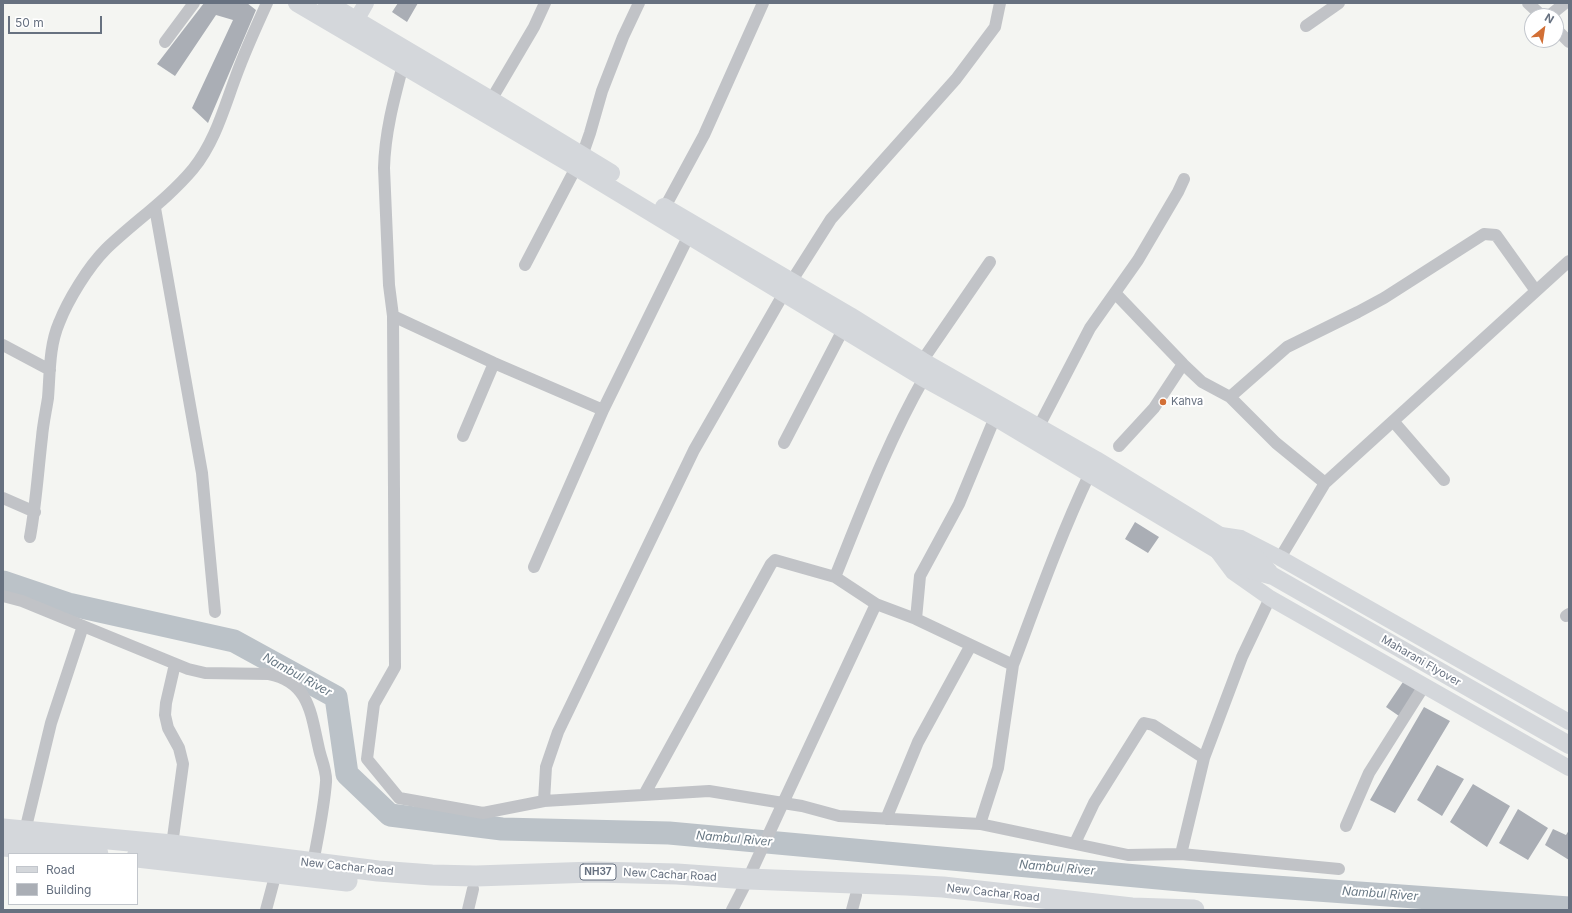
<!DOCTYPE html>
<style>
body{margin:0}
#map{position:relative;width:1572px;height:913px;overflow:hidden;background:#f4f5f2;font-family:Inter,sans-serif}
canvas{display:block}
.frame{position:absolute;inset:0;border:4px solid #677180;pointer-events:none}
.legend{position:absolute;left:8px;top:853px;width:130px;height:52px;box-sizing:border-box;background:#fff;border:1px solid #c2c6cc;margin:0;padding:5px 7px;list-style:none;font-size:12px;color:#677180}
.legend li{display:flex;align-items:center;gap:8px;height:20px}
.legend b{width:20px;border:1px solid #c2c6cc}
.north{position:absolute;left:1524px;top:8px;width:40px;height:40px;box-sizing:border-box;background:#fff;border:1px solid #c2c6cc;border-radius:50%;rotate:30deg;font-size:11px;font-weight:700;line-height:16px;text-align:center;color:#677180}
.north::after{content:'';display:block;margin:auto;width:14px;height:18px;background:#d26f35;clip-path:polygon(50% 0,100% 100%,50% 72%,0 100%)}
.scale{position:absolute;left:8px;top:16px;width:94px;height:18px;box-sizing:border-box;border:2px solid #677180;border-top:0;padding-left:5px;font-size:12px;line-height:14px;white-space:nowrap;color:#677180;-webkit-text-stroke:3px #fff;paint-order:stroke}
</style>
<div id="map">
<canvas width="1572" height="913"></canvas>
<div class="frame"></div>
<ul class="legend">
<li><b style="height:5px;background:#d4d7db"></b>Road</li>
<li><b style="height:11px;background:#aaaeb5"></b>Building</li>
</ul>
<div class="north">N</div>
<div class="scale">50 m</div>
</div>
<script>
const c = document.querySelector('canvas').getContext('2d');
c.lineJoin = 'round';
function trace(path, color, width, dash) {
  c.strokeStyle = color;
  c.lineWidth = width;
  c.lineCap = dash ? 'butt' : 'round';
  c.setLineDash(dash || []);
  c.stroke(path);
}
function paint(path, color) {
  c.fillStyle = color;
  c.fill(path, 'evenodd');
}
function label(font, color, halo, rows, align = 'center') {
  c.font = font + ' Inter,sans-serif';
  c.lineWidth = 4;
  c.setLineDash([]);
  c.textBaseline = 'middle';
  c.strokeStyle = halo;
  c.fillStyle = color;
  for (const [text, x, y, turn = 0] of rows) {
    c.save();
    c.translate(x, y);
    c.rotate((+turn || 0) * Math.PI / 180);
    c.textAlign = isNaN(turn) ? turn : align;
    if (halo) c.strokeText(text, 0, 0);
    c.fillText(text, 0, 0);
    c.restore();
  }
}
trace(new Path2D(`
 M3,582L68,604L234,641L336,697L347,774L390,815L502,829L669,833L1191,881L1569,908`), '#bbc2c8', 23);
paint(new Path2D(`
 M204,3H247L256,10L208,123L192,108L233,20L216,15L175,76L157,64Z
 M398,3H418L407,22L392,12Z
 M1135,522L1159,537L1148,553L1125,539Z
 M1405,679L1418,688L1399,716L1386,707Z
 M1424,707L1450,721L1395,813L1370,800Z
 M1437,765L1464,779L1442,816L1417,800Z
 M1473,784L1510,806L1487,847L1450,822Z
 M1518,809L1548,828L1528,860L1499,843Z
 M1553,829L1566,835L1569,830V860L1545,845Z`), '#aaaeb5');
trace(new Path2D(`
 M1528,3L1542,16
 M1549,16L1565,3
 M1306,26L1339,3
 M1556,29L1569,42
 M165,42L194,3
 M403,65C394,99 385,132 384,168L389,285L393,316L395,667L374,704L367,759L399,798L483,813L544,801L709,791L783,803L876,604L835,577C862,510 888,441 924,378
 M491,100L534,27L545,3
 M665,207L704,135L763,3
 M155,208L202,473L215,612
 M525,265L582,156L590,133L602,91L623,37L639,3
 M1115,293L1183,364L1202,382L1230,397L1276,443L1325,483
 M393,316L494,363L603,410L534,567
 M3,345L50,370
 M922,361L990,262
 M1230,397L1287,347L1358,312L1384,298L1484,234L1496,235L1536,291
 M603,410L692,229
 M998,410L959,504L920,576L916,619L1013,665C1037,601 1060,536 1090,473
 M1393,421L1444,480
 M1038,428L1090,328L1138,260L1178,192L1184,179
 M463,436L494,363
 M784,443L847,322
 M1119,446L1154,408L1183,364
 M3,498L35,512
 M30,537C36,504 38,471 42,437C43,424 46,411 48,398C50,374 49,346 59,323C68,300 88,267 106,249C134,222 167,200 193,169C215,142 224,108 236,76C245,51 256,27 267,3
 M1280,558L1325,483L1569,261
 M3,596L22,601L188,669L205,673L269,674C310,682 311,715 319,749C321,759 327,771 326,782C324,809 318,836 313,863
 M876,604L916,619
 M1566,616L1569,614
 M644,795L771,564L775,560L835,577
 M544,801L546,767L558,732L694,450L784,293L831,219L956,79L995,27L1000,3
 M886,819L918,742L971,645
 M980,824L1128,855L1181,854L1204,758L1242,657L1270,598
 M1346,826L1369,773L1424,686
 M25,831L51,723L83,626
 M1075,843L1094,803L1144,723L1153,725L1204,758
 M172,845L183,764L179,748L168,728L165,715L166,703L175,664
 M1181,854L1339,869
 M266,910L277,869
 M468,910L473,889
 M732,910L748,879L783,803L802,806L839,816L980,824L998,768L1013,665
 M852,910L856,895`), '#c1c3c7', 12);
trace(new Path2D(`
 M350,31L366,3
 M1221,535L1241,538L1280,558L1569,722
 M1218,552L1233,572L1270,598L1569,768`), '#d4d7db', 16);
trace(new Path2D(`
 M297,3L576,167L924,378L995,417L1216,549L1251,570L1273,576L1294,588L1569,745
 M327,3L491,100L611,173
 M664,207L850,316L922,361L1096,460L1256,558L1269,572`), '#d4d7db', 18);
trace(new Path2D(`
 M3,829L172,845L378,871L432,875L476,876L594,872L677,874L748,879L906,885L943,887L1132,908L1194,910
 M3,846L98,854
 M137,857L347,881`), '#d4d7db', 21);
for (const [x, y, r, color] of [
 [1163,402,4,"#d26f35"]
]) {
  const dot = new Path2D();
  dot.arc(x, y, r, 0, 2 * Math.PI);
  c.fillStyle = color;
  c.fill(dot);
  trace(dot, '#fff', 1.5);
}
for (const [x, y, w] of [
 [598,872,36]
]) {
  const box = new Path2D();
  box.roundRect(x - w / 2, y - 8, w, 16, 3);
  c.fillStyle = '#fff';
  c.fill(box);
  trace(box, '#677180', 1);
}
label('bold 10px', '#677180', null, [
 ["NH37",598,872]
]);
label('11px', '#677180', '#fff', [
 ["Kahva",1171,402]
], 'left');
label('11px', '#677180', '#fff', [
 ["Maharani Flyover",1421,661,30],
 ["New Cachar Road",347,867,6],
 ["New Cachar Road",670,875,3],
 ["New Cachar Road",993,893,6]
]);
label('italic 12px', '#687884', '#fff', [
 ["Nambul River",297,675,29],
 ["Nambul River",734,839,5],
 ["Nambul River",1057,868,5],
 ["Nambul River",1380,894,4]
]);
</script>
